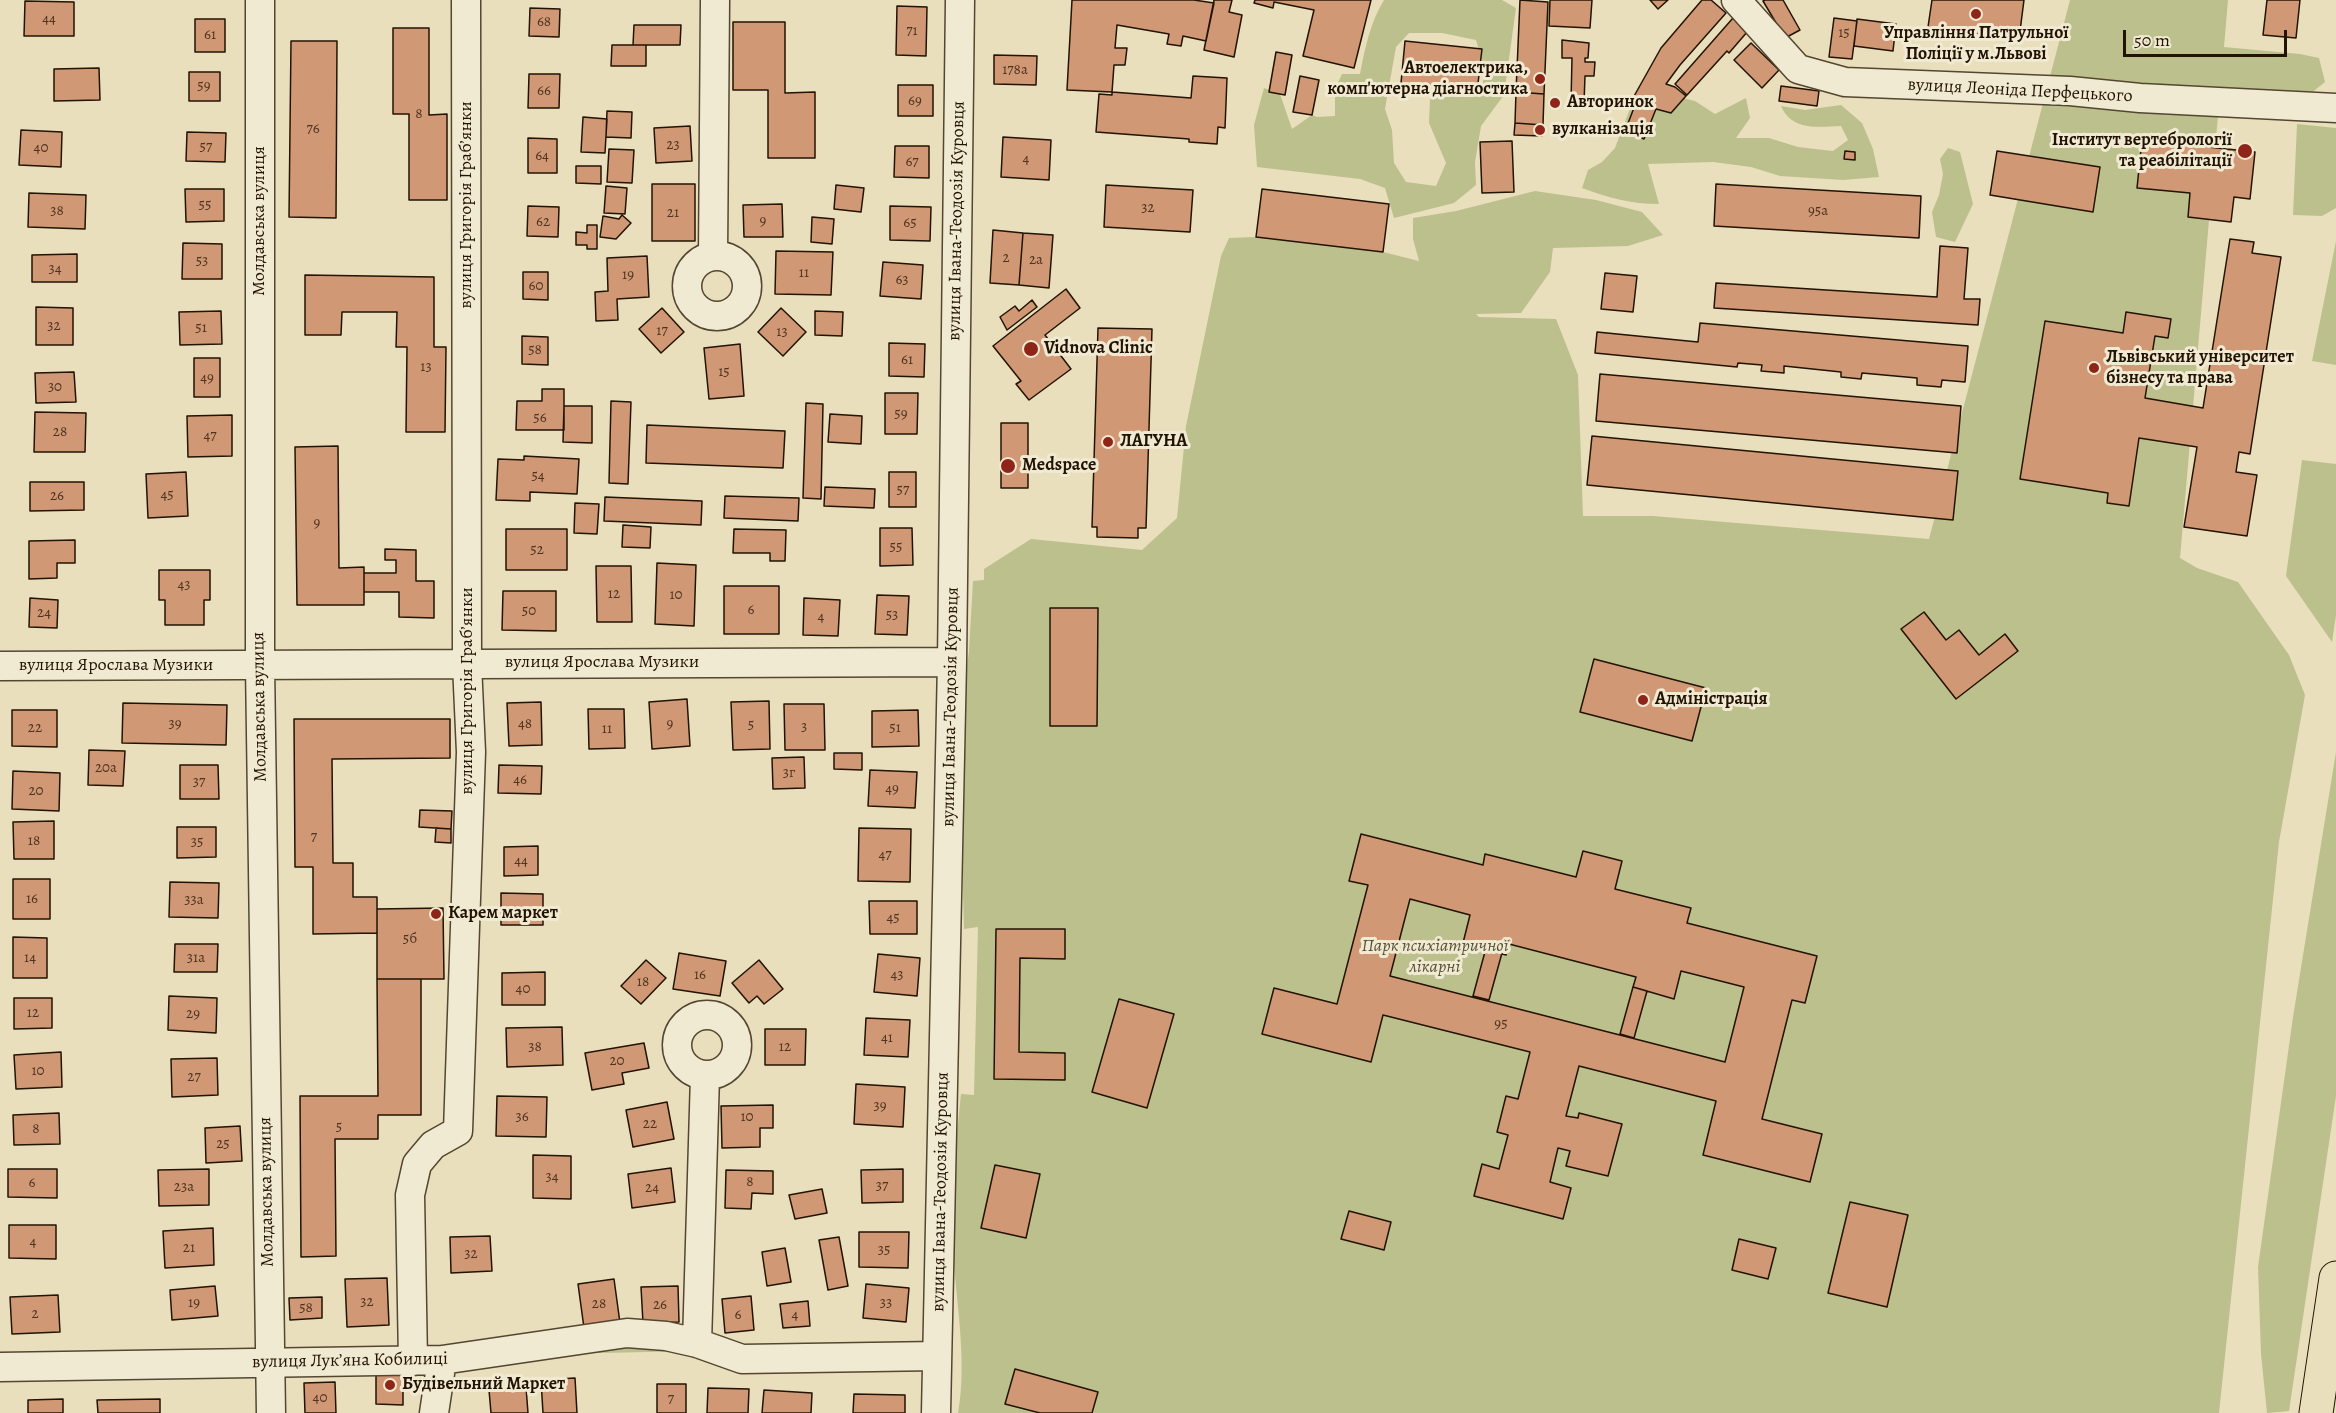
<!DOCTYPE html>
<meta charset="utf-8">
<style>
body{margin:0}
#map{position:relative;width:2336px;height:1413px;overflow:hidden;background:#e9dfbc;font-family:Alegreya,serif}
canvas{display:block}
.scale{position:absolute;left:2123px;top:30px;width:164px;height:27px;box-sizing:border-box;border:3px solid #221303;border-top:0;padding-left:8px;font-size:18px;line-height:21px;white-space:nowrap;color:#221303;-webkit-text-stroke:4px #f1ead3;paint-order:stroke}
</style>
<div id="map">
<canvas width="2336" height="1413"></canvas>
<div class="scale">50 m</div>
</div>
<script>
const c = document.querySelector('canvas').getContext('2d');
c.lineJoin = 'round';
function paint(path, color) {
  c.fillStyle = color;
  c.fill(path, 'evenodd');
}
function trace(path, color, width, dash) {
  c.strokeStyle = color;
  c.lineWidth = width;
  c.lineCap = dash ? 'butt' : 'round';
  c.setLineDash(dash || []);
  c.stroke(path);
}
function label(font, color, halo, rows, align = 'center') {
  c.font = font + ' Alegreya,serif';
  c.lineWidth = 6;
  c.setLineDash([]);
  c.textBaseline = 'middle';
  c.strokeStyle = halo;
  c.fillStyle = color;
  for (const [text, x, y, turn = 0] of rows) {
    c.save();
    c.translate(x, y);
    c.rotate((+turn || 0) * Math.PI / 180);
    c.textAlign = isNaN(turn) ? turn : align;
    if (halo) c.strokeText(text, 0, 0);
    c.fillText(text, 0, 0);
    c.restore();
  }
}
paint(new Path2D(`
 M1384,0H1502L1516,8L1504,95L1481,126L1475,162L1476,185L1454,203L1394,218L1385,188L1360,179L1257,167L1254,125L1264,88L1280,94L1292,129L1312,115L1317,117L1335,116V89L1342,74H1360C1365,48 1370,23 1384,0ZM1409,33H1442L1476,40L1485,70L1482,87L1430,99L1429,123L1446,163L1436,186L1406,182L1394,163L1392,130L1385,109L1396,47Z
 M2070,0H2228L2224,47L2300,54L2319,58L2325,82L2310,94L2220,92L2180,558L2197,568L2238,582L2289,655L2305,695L2279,842L2219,1413H958C968,1358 955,1300 953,1245C950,1194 956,1144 961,1094L974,1095L978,927L964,929L959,732L969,651L973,581L984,580V569L1031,539L1142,550L1177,518L1186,426L1221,256L1229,238L1256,237L1383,252L1419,261L1413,239V218L1456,211L1535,191L1596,200L1642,212L1663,235L1628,246L1553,248L1550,272L1521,313L1476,314L1479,317L1556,319L1578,375L1583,516H1653L1929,539Z
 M1641,88L1695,101L1715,114L1746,98L1750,118L1736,138H1769L1798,147L1833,151L1848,140L1841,126C1817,127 1792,131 1781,106L1805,110L1841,105L1862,123L1873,149L1879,177L1843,180L1780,176L1751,167L1713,162L1648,164L1659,204C1631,204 1609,198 1582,188L1588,170L1602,162L1615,148L1631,106Z
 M2297,124L2336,128V208L2322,216L2293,215Z
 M1948,148L1960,152L1973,204L1955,242L1936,237L1932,212L1939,195L1943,174L1940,159Z
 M2336,241V365L2312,361Z
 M2302,460L2336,464V615L2332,642L2286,576Z
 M2336,752V1096L2289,1411L2267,1413L2261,1354L2258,1267L2293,1017Z
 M598,1343L697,1351L551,1354Z`), '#bcc08c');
const building = new Path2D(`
 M1072,0H1194L1214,3L1206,41L1183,36L1181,46L1167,44L1169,34L1117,25L1115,48H1127L1125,65H1114L1112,92L1067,90Z
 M1214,0H1232L1229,12L1242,15L1234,57L1204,50Z
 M1255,0H1371L1354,68L1303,56L1314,10L1274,2L1273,8L1254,3Z
 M1520,0L1548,2L1544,94L1516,92Z
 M1550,0H1592L1590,28L1549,26Z
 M1650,0H1668L1658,9Z
 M1702,0H1711L1726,13L1680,65L1666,84L1675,87L1686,96L1671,113L1656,109L1644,139L1625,131L1637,100L1633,98L1661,48Z
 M1765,0H1783L1800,30L1785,38L1763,1Z
 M1932,0H2024L2019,39L1928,27Z
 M2267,0H2300L2296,38L2263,35Z
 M25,1L74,2V36H24Z
 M897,6L927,7L926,56L896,55Z
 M530,8L560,9L559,37L529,36Z
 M1733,18L1748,31L1729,53L1727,51L1687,95L1675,84Z
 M1834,18L1857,21L1852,59L1829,57Z
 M195,19H225V52H195Z
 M1857,19L1896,24L1893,51L1854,46Z
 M733,22H785V93L815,92V158H768V90H733Z
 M634,25H681L680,45H633Z
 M393,28H429V115L447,114V200H409V114H393Z
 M1562,40L1589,43L1588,58H1585V62H1595L1594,76H1585L1584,103L1571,102L1572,58H1562Z
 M291,41H337L336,218L289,217Z
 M1405,41L1482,49L1477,92L1401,83Z
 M1751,43L1779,70L1762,88L1734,60Z
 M612,45H646V66H611Z
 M1276,52L1292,55L1285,95L1269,92Z
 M994,55L1037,56L1036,85L994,84Z
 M99,68L100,100L54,101V69Z
 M189,72H220V101H189Z
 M529,74H560L559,108H528Z
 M1193,76L1227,78L1225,128L1218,127L1217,144L1189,142V139L1096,132L1099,94L1112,95V92L1191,98Z
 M1300,76L1319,80L1312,115L1293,112Z
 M898,85H933V116H898Z
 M1781,86L1819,91L1817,106L1779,101Z
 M1516,92L1544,94L1543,125L1515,123Z
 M607,111L632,112L631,138L606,137Z
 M583,117L607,119L605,153L581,152Z
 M1515,123L1543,125L1542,136L1514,135Z
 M690,126L692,161L656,163L654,128Z
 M21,130L62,132L61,167L19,165Z
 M187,132L226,133L225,162L186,161Z
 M1003,137L1051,140L1049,180L1001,177Z
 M528,138L557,139V173H528Z
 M2142,140L2255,152L2250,199L2234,197L2231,222L2188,217L2190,193L2137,188Z
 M1512,141L1514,192L1482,193L1480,142Z
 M895,146H929V178L894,177Z
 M609,149L634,150L632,183L607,182Z
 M1845,151L1855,152V160L1844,159Z
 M1997,151L2100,167L2093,212L1990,195Z
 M576,166H601V184L576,183Z
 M652,184H695V241H652Z
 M1716,184L1921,196L1919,238L1714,226Z
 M836,185L864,188L861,212L834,209Z
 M1106,185L1193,190L1190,232L1104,227Z
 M606,186L627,188L625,214L604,213Z
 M185,189H224V221L186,222Z
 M1262,189L1389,204L1383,252L1256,237Z
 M29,193L86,195L85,229L28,227Z
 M782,204L783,237H744L743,205Z
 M528,206L559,207L558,237L527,236Z
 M890,206L931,207L930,241L890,240Z
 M622,215L631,223L616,239L600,237L603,216L619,219Z
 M812,217L834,219L832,244L811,242Z
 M587,225H597V249H587V245H576V232L587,233Z
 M993,230L1023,233L1019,285L990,283Z
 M1023,233L1053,235L1049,288L1019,285Z
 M2230,239L2254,242L2252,253L2281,257L2250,454L2239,452L2236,472L2257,475L2247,536L2184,527L2197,447L2139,438L2129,506L2107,503L2108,493L2020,479L2045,321L2123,333L2126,312L2171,319L2168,338L2155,336L2145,398L2203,408Z
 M183,243L222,244V279H182Z
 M1940,246L1968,248L1964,299H1980L1978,325L1714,308L1716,283L1937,297Z
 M776,251L833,252L831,295L775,294Z
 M77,254V282H32V255Z
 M647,256L649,297L617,299L618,320L596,321L595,292L608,291L607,258Z
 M883,262L923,265L921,299L880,296Z
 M523,272H548V300L523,299Z
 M1605,273L1637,276L1633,312L1601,309Z
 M305,275L434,277V347H446L445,432H406L407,347H396L397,312H342L341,335H305Z
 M1066,289L1080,308L1045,335L1071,369L1029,400L1016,384L1021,381L993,346Z
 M1032,300L1037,307L1007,330L1000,317L1015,306L1019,311Z
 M36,307L73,308V345H36Z
 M662,308L684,332L661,353L639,329Z
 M781,308L806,332L783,356L758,332Z
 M221,311L222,344L180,345L179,312Z
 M815,311L843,312L842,336L815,335Z
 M1700,323L1968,346L1965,382L1942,380L1941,387L1917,385V378L1862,373L1861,379L1841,377V372L1784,366V373L1761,371L1762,365L1738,363L1737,367L1595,353L1597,332L1698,342Z
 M1098,328L1152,329L1146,528H1138V538L1097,537V527H1092Z
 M522,336L548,337V365L522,364Z
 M889,343L925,344L924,377L889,376Z
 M740,344L744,396L709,399L704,348Z
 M194,358H220V397H194Z
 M74,372L76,402L36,403L35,373Z
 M1600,374L1961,406L1957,453L1596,421Z
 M542,389H564V430H516L517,401H542Z
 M885,393H918L917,434H885Z
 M611,401L631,402L628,484L609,483Z
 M806,403L823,404L821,499L803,498Z
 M564,406H592V443L563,442Z
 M35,412L86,413L85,452H34Z
 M830,414L862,416L861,444L828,442Z
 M232,415V456L188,457L187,416Z
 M1001,423H1028V488H1001Z
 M647,425L785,431L783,468L646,463Z
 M1592,436L1958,471L1953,520L1587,485Z
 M338,446L339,568L364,567V605H297L295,447Z
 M524,456L579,459L577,494L530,492V501L496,500L498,459L524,460Z
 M186,472L188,516L148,518L146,474Z
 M889,472H916V507H889Z
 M30,482H84V510L30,511Z
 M825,487L875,489L874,508L824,506Z
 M725,496L799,498L798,521L724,518Z
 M605,497L702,501L701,525L604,521Z
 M575,503L599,504L597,534L574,533Z
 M623,525L651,527L650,548L622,547Z
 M880,528H912L913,565L880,566Z
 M506,529H567V570H506Z
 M734,529L786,530L785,561H770V553H733Z
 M75,540V563H57V578L29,579V541Z
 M385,549L416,550V581H434V618L399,617V592H364V573H396V560H385Z
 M657,563L696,565L694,626L655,624Z
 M596,566H631L632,622H597Z
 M159,570H210V600H204V625H165V600H159Z
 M724,586H779V634H724Z
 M503,591H556V631L502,630Z
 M877,595L909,596L907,635L875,634Z
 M30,598L58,600L57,628L29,627Z
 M804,598L840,600L838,636L803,635Z
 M1050,608H1098L1097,726H1050Z
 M1924,612L1946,640L1959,630L1979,655L2005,634L2018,651L1956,699L1901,629Z
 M1594,659L1706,688L1692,741L1580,712Z
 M687,699L690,746L652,749L649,702Z
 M769,701L770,749L733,750L731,702Z
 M541,702L542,745L509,746L507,703Z
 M123,703L227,705L226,745L122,743Z
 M784,704H824L825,750H785Z
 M588,709H624L625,748L589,749Z
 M12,710H57V747L12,746Z
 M918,710L919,746L872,747V711Z
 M294,719H450V758L332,759L333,863H353V897H377V933L313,934V867H295Z
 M89,750L125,751L123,786L88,785Z
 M834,753H862V770L834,769Z
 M804,757L805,788L773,789L772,758Z
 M180,765H218L219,799H180Z
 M499,765L542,766L541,794L498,793Z
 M870,770L917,772L915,808L868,806Z
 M13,771L60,773L59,811L12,809Z
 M420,810L452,811L451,829L419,827Z
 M54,821V859H14L13,822Z
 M177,827H216V857L177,858Z
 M436,828L451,829V843L435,842Z
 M859,828L911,829L910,882L858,881Z
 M1361,834L1483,865L1485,854L1576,877L1583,851L1622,861L1615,889L1691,908L1687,923L1817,956L1805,1003L1792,1000L1762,1119L1822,1134L1810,1182L1703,1155L1716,1101L1579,1066L1566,1116L1578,1118L1579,1113L1622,1124L1608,1176L1566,1166L1570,1151L1558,1148L1550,1182L1571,1188L1563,1219L1474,1196L1482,1164L1499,1169L1508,1135L1497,1132L1506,1096L1518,1099L1530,1052L1383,1015L1371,1062L1262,1034L1274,988L1337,1004L1368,885L1349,881ZM1410,899L1470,915L1463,943L1506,955L1509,944L1636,977L1633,987L1674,999L1681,971L1744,987L1725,1062L1390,976Z
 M538,846V875L504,876V847Z
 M13,879H50V919H13Z
 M170,882L219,883L218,918L169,917Z
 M501,893L543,894V925H501Z
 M869,901H917V934H870Z
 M443,908L444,979H377V909Z
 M996,929H1065V959L1020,958L1019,1052L1065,1053V1080L994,1079Z
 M13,937L47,938V978H13Z
 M175,944H218L217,972H174Z
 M1486,948L1502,953L1489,1000L1473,996Z
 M679,953L726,961L720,996L673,989Z
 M878,954L920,958L917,996L874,992Z
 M646,960L666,978L641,1004L621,986Z
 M759,960L783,989L764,1004L757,996L749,1003L732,983Z
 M545,972V1005H502V973Z
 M377,979H421V1115H378V1139H335L336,1256L301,1257L300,1096H378Z
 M1633,987L1647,991L1634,1038L1620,1034Z
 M169,996L217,998L216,1033L168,1030Z
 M14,998H52V1028L14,1029Z
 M1119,999L1174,1014L1147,1108L1092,1092Z
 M866,1018L910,1020L908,1057L864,1055Z
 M562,1027L563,1065L507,1067L506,1028Z
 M765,1029H806L805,1065H765Z
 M644,1043L649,1068L622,1073L624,1084L592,1090L585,1053Z
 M61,1052L62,1087L16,1089L14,1055Z
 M217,1058L218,1095L172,1097L171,1059Z
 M856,1084L905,1087L903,1127L854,1124Z
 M497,1096L547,1097L546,1137L496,1136Z
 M667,1102L674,1139L633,1147L626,1110Z
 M773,1105V1128H760V1147L722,1148L721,1106Z
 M59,1113L60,1144L14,1145L13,1115Z
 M240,1126L242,1161L206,1163L205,1128Z
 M533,1155L571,1156V1199L533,1198Z
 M995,1165L1040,1174L1026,1238L981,1228Z
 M671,1168L675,1202L632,1208L628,1174Z
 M8,1169H57V1198L8,1197Z
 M209,1169V1205L159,1206L158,1170Z
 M903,1169V1202L862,1203L861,1170Z
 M726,1170L773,1171V1194L752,1193L751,1209L725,1208Z
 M822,1189L827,1213L795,1219L789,1195Z
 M1850,1202L1908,1215L1887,1307L1828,1293Z
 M1349,1211L1391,1222L1384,1250L1341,1239Z
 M9,1225H56V1259L9,1258Z
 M213,1228L214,1265L165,1268L163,1231Z
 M859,1232H909L908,1268L859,1267Z
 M490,1236L492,1271L451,1273L450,1237Z
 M839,1237L848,1286L828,1290L819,1240Z
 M1739,1239L1776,1248L1768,1279L1732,1270Z
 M785,1248L791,1282L767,1286L762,1252Z
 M387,1278L389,1325L347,1327L345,1279Z
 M614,1279L620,1323L584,1328L578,1284Z
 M866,1284L909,1288L906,1322L863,1318Z
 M215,1286L218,1316L172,1320L170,1290Z
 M678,1286L679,1322L643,1323L641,1287Z
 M58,1295L60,1332L12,1334L10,1297Z
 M751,1296L754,1330L725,1333L722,1299Z
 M322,1297V1318L290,1320L289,1298Z
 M808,1301L810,1326L783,1328L780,1304Z
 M1015,1369L1098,1392L1092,1413H1040L1005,1404Z
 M376,1370H403V1405L376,1404Z
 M575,1378L577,1413H543L541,1380Z
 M335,1382L336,1413H305L304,1383Z
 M657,1384H686V1413H657Z
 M526,1387L528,1413H491L489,1390Z
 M708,1388L749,1389L748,1413H707Z
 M764,1390L812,1393L811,1413H762Z
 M854,1394L905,1395V1413H853Z
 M63,1399V1413H28V1400Z
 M160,1399V1413H98L97,1400Z`);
paint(building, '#d09875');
trace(building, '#221303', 1.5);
const minor = new Path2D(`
 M260,0V665L271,1413
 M1736,0L1798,69L1845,82L2070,91L2140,98L2336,108
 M687 286a30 30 0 1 1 60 0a30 30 0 1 1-60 0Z
 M713,256L715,0
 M0,666L952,662
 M677 1045a30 30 0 1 1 60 0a30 30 0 1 1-60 0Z
 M697,1343L705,1076
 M413,1361L410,1195L417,1164L433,1145L458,1131L471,752L467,664L466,0
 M0,1367L442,1360L627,1333L666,1336L697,1343L742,1359L937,1356
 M434,1413L442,1360
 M936,1413L952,662L960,0`);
const major = new Path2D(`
 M2316,1413L2336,1278`);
trace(minor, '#544631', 31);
trace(major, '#221303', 35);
trace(minor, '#f1ead3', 28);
trace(major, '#e9dfbc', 33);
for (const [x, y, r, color] of [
 [1976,14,6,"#8f2418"],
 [1540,79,6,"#8f2418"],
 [1555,103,6,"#8f2418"],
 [1540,130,6,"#8f2418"],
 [2245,151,8,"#8f2418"],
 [1031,349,8,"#8f2418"],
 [2094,368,6,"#8f2418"],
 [1108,442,6,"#8f2418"],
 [1008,466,8,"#8f2418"],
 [1643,700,6,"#8f2418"],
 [436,914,6,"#8f2418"],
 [390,1385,6,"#8f2418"]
]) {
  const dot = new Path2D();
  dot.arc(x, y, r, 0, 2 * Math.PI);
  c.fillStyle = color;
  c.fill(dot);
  trace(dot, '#f1ead3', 2);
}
label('15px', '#4e3420', null, [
 ["44",49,19],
 ["68",544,22],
 ["71",912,31],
 ["15",1844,33],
 ["61",210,35],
 ["178а",1015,70],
 ["59",204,86],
 ["66",544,91],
 ["69",915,101],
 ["8",419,114],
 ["76",313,129],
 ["23",673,145],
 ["57",206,147],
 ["40",41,148],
 ["64",542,156],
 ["4",1026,159],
 ["67",912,162],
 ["55",205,205],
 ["32",1148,208],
 ["38",57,211],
 ["95а",1818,211],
 ["21",673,213],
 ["9",763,221],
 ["62",543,222],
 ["65",910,223],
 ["2",1006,258],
 ["2а",1036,260],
 ["53",202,261],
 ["34",55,269],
 ["11",804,273],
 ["19",628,275],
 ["63",902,280],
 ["60",536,286],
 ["32",54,326],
 ["51",201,328],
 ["17",662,331],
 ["13",782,332],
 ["58",535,350],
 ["61",907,360],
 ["13",426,367],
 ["15",724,372],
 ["49",207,378],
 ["30",55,387],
 ["59",901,414],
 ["56",540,418],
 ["28",60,432],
 ["47",210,436],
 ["54",538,476],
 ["57",903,490],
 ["45",167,495],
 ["26",57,496],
 ["9",317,523],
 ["55",896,547],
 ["52",537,550],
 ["43",184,585],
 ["12",614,594],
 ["10",676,595],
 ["6",751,610],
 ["50",529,611],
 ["24",44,613],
 ["53",892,615],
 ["4",821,617],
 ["39",175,724],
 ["48",525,724],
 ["9",670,724],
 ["5",751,725],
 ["3",804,727],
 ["22",35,728],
 ["51",895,728],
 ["11",607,729],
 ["20а",106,768],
 ["3г",789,773],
 ["46",520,780],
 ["37",199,782],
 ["49",892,789],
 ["20",36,791],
 ["7",314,837],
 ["18",34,841],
 ["35",197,842],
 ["47",885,855],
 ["44",521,861],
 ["16",32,899],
 ["33а",194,900],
 ["45",893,918],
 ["5б",410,939],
 ["14",30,958],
 ["31а",196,958],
 ["16",700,975],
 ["43",897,975],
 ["18",643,982],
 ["40",523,989],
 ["12",33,1013],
 ["29",193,1014],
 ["95",1501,1024],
 ["41",887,1038],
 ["38",535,1047],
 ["12",785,1047],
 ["20",617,1061],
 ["10",38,1071],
 ["27",194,1077],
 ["39",880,1106],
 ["36",522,1117],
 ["10",747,1117],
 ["22",650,1124],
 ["5",339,1127],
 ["8",36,1129],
 ["25",223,1144],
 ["34",552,1177],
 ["8",750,1182],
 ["6",32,1183],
 ["37",882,1186],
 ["23а",184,1187],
 ["24",652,1188],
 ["4",33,1242],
 ["21",189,1248],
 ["35",884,1250],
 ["32",471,1254],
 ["32",367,1302],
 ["19",194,1303],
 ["33",886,1303],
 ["28",599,1304],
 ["26",660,1305],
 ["58",306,1308],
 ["2",35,1314],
 ["6",738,1315],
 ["4",795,1315],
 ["40",320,1398],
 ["7",671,1399]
]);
label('bold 18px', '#221303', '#f1ead3', [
 ["Управління Патрульної",1976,34,"center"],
 ["Поліції у м.Львові",1976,55,"center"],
 ["Автоелектрика,",1528,69,"right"],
 ["комп'ютерна діагностика",1528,90,"right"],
 ["Авторинок",1567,103],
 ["вулканізація",1552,130],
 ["Інститут вертебрології",2232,141,"right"],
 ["та реабілітації",2232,162,"right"],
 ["Vidnova Clinic",1044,349],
 ["Львівський університет",2106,358],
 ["бізнесу та права",2106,379],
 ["ЛАГУНА",1120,442],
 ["Medspace",1022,466],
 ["Адміністрація",1655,700],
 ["Карем маркет",448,914],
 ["Будівельний Маркет",402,1385]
], 'left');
label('18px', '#221303', '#f1ead3', [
 ["вулиця Леоніда Перфецького",2020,91,3],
 ["вулиця Григорія Грабʼянки",467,205,-90],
 ["Молдавська вулиця",260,221,-90],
 ["вулиця Івана-Теодозія Куровця",957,221,-89],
 ["вулиця Ярослава Музики",602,663],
 ["вулиця Ярослава Музики",116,666],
 ["вулиця Григорія Грабʼянки",468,691,-90],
 ["Молдавська вулиця",260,707,-91],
 ["вулиця Івана-Теодозія Куровця",951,707,-89],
 ["Молдавська вулиця",267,1192,-91],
 ["вулиця Івана-Теодозія Куровця",941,1192,-89],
 ["вулиця Лукʼяна Кобилиці",350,1361,-1]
]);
label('italic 18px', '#585033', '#f1ead3', [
 ["Парк психіатричної",1435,947],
 ["лікарні",1435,968]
]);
</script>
